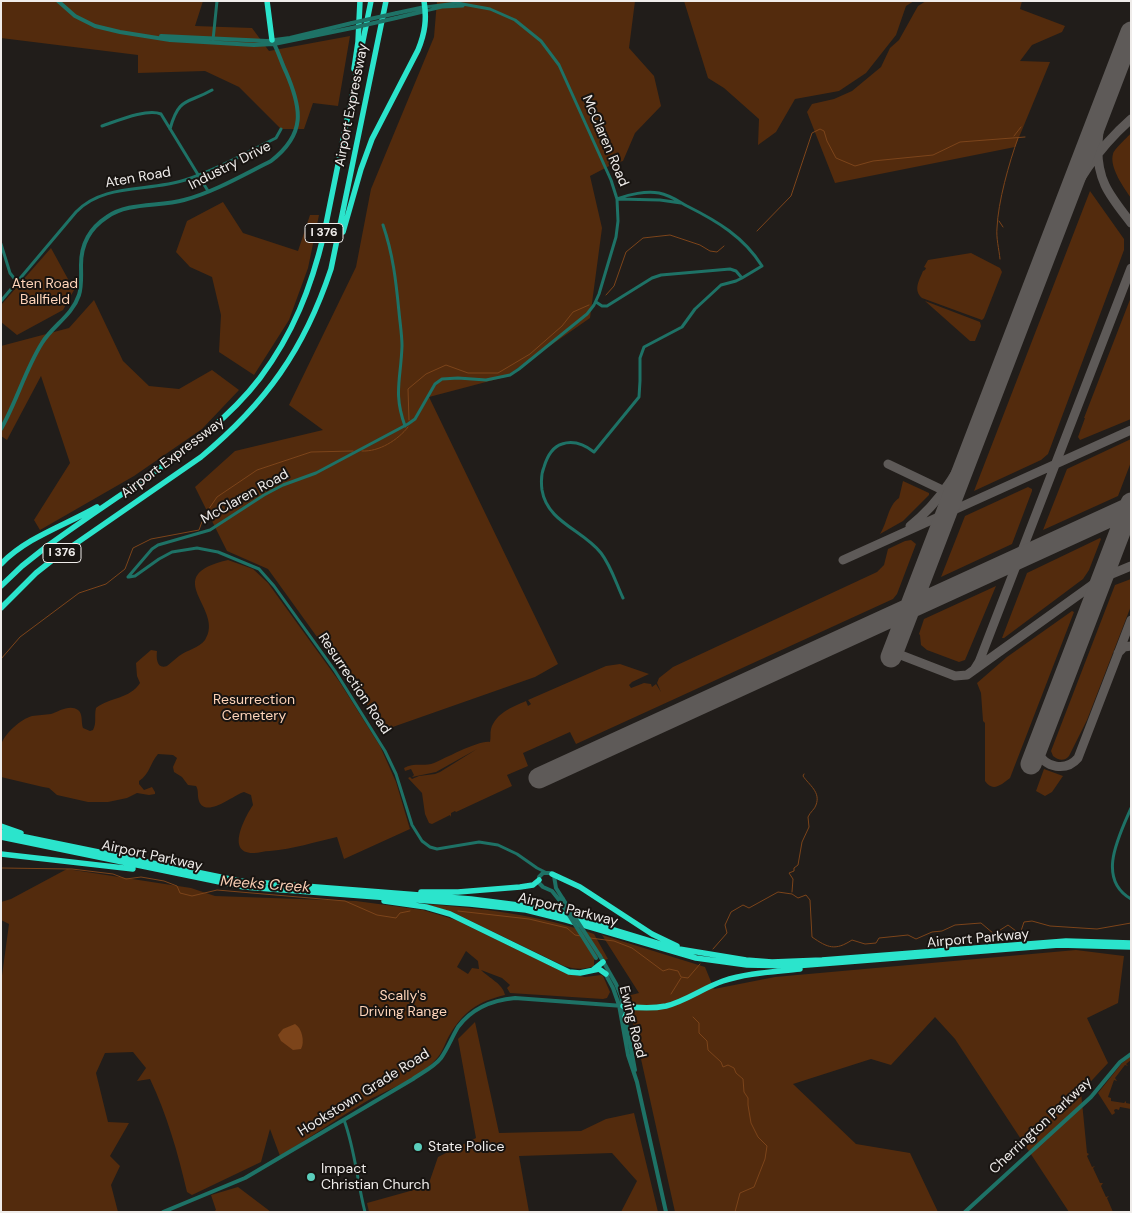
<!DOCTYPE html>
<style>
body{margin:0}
#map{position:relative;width:1132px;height:1213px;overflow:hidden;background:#211d1a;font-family:"DM Sans",sans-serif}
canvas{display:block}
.frame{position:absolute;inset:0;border:2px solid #efecea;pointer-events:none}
</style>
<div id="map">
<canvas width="1132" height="1213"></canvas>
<div class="frame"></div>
</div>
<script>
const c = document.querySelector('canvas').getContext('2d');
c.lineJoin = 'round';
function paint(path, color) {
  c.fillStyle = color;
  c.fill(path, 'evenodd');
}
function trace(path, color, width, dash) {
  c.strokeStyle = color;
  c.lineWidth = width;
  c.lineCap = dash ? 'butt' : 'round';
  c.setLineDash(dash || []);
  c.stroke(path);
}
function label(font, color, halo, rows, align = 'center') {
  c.font = font + ' "DM Sans",sans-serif';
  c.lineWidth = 4;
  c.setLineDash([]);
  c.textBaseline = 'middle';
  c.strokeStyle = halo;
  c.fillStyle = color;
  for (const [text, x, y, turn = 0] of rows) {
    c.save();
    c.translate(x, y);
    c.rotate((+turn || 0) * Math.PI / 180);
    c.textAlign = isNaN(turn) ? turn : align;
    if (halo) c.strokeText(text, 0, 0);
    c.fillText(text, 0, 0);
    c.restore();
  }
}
paint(new Path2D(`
 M1,1H203L195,26L252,28L269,51L350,36L338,106L313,103L304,129H281L239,87L205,71L138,73V55L1,38Z
 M437,1H635L629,48L654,76L661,106L635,133L623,161L613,164L590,176L602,228L590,318L505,377L429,397L558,664L535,677L387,729L356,691L268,569L227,551L195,487L235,451L323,430L289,405L356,267L371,189L434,37Z
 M684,1H914L906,6L896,35L866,73L839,91L795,99L776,132L758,145L759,119L724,88L708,78Z
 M926,1H1022L1020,9L1065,26L1062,32L1032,45L1020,61L1050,62L1015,147L835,183L807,112L812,104L834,99L852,91L881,67L890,48L899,40L918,6Z
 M1131,133V198C1124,188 1109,167 1113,154C1114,149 1127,138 1131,133Z
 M1090,191L1124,239V250L1048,454L1041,460L974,491Z
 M223,202L243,233L298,251L310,215H319L308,268L289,320L254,375L219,352L221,315L212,277L190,267L176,252L187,221Z
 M51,248L74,290L63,310L17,335L1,322V305Z
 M971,253L1000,268L1002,272L984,318L982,320L922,298C913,290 919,281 923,271L925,270L926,268L924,267L928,260Z
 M1131,297V419L1080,440L1078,437L1085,418H1084Z
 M94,300L123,361L149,386L179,389L212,370L239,390L202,429L134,476L40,530L34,520L70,463L41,376L7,440L1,436V346L69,328Z
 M925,301L980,322L981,326L975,341H970Z
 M1131,439V462L1118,496L1043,530L1067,469Z
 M903,481L929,493V495L903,521L880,534C887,524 888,505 899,498Z
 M1028,487L1032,489V491L1012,544L941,577L965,516Z
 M1100,538L1101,539L1089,570L1083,579L1004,638H1002L1027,573Z
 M911,540L916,544L897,594L893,599L576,744L570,732L523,753L528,766L507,775L512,786L456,812L455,811L451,813V817L450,815L432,824L429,823L425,814L422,793L408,778L410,777L412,779L419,776L435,774L440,772L477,749L436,772L412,777L414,775L411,769L405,771L404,768C414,762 424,767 434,763C446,758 479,740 490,742C491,737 490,733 491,729C496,713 512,707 526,701L528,706L531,704L528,700L606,666L620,664L649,674L632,682L629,685L631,688L644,683L651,684L652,687L656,684L661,692L657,683L659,678L673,667L877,572L884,565L888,549L905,541Z
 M228,560L253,569L268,583L339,681L380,746L396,782L410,829L344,859L337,837C315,842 293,849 270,851C264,851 259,853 254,853C225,854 245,817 253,805L251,795L244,792L241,793C232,797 205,818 199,801C197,795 199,791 196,786L188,785L182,777L174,772L173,767L177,758L173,755L158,754C150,763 150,774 139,781V784L144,790L152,787L155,792V794L149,795L137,793L127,798L108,802H88L57,795L49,788L43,787L1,777C1,768 0,755 1,745C4,734 21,719 32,716C38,715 45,715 51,714C59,711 70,704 78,710C83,713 81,723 83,728L90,731L93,730C97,723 94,716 96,708C110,697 130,699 140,683L137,676L136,663L151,650L157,651C156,658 157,670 167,666C171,663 175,659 179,656C187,650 199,648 205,640C226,609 157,576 228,560Z
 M1131,579V606L1087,720L1069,756C1064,762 1058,760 1053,756L1051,751L1115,585Z
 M996,586L965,660L959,662L927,650L921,645L920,635L919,634L924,619Z
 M1072,611L1074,612L1010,778C1002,784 993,793 985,781V723L983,721L981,693L977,683L1007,657Z
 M1044,769L1063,776L1052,792L1045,796L1036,791Z
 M67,869L191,888L215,896L356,901L423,910L456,920L567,974L585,977L601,975L603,976L610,992L607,998L603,999L510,993L507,988L510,985L502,978L481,970C489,978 503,984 505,995C477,1002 464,1011 449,1036C445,1043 443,1051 438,1057C421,1078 391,1088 367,1101C338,1118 309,1138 280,1156L270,1129L261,1162L192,1195L187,1192C178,1153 167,1115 150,1079L137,1081L146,1068L133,1052L105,1053L96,1073L108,1122L129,1123L110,1156L120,1166L111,1185L118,1212H1V983L9,924L1,920V902L11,899ZM466,951L478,961L479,969L472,968L468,974L457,967Z
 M425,904C483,908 539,915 594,934L608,959L605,960L600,955L594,960V966C584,970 574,969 564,966L452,912Z
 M602,935L705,967L714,989L775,977L1076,950L1124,956L1118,1003L1087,1018L1108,1063L1081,1092L1087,1153L1089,1154L1087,1156L1092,1167L1095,1166L1093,1168L1100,1183H1103L1101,1186L1106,1197L1109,1196L1107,1198L1113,1212H1069L955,1039L935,1017L891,1065L871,1059L793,1084L856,1144L910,1153L938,1212H675L627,996L639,993Z
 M475,1022L499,1133L581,1131L606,1119L634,1113L658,1212H621L637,1181L612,1153L519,1156L529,1212H369L367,1203L428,1186L438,1157L476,1138L458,1039Z
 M1131,1056V1060L1126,1064L1128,1066L1125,1065L1115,1078L1117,1081L1114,1080L1108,1097L1111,1098V1101L1124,1103L1126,1101V1103L1131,1104V1109L1120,1107L1119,1110L1116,1109L1114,1110L1115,1113L1112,1115L1098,1093L1122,1063Z
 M238,1187L271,1212H213L216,1210L211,1195Z`), '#532b0d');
paint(new Path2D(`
 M295,1024C302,1028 305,1042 301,1049L293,1050L281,1041L278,1035L283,1029Z`), '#7c441a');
trace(new Path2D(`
 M1014,136L1021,127
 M999,221L1003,227
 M757,231L791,196L812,133L820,129L824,131L827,141L836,158L855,166L873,161L933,155L960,142L1025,137
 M1000,259C999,249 996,238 997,228C998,202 1009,163 1018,138
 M606,295L614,286L626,252L643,238L670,235L700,245L710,251L717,252L724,246
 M409,420L408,389L426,374L446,365L468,373H498L530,354L562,326L573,312L589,305
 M362,451C379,452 398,440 408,427
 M1,659L20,637L79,593L106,584L125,569L133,548L151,539L199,530L204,516L217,497L257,470L311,452L353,451
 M1,868L72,869L113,874L126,879L141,877L164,881L177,886L180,893L192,896L217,890L345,901L377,915L396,918L400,913L410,911
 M792,892L793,879L789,873L794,871V868L798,865L802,842L809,827L808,817C810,812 815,809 816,805C821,792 809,785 803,776L804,774
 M458,911L529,919L567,928L575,935L581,936
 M590,938L614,941L632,948L663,971L669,969L678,971L681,977L688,978L700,964
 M713,949L727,933L725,925L731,912L743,905L749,908L778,892L792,894L798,898L806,895L810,900L812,937C828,948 835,951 852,940L865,944L876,943L879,938L908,935L916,939L932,932L942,931L955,925L981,923L994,934L1008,925L1020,934L1024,922L1032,921L1050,926L1097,929L1131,923
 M671,994L681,978
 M693,1017L699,1023V1033L707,1041L708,1050L721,1062L723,1067L728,1065L734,1068L736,1073L743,1079L744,1092L748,1098V1105L751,1123L758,1137L767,1146L765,1159L754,1187L740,1193L735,1212`), '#7c441a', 1);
trace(new Path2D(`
 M1129,36C1114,79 1084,140 1105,185C1111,198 1122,211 1131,223
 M1057,224C1075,183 1097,149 1131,119
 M888,464L953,495
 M910,526C942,501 959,469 977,433
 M843,560L1131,430
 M893,652L955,676L967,675L1102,578L1131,566
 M1118,653L1124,647L1131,646
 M974,670L979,662L1131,268
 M1041,738L1038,752C1045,768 1066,772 1078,758L1131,620`), '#5e5a58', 9);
trace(new Path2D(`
 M891,657L1131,32
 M1031,764L1131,503
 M539,778L1131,507`), '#5e5a58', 21);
trace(new Path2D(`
 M425,11L442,7L463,6
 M213,40L217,1
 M102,126C117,121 147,108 161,114L208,191
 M170,129C179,96 188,104 212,90
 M618,199L660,200L681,203
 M383,225C393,254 396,281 399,312C400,323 402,335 402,346C401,379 393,393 405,426
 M1,244L10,273L17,282
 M1,301L76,212C103,183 149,192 185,180C216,170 246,153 276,138L281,129
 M596,302L602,306H607L652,278L661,275L730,269L736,271L742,278L762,266C744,237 717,221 687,206C678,201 670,195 659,193C646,191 629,194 617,199
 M128,577L152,549L158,545L210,530L264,495L283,485L316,473L408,424L415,419L435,384L442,379L458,378L486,380L510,375L519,369L587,314L594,305L599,294L616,237L618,221L617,199L611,180L559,65L541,41L515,20L490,9L457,3L425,7
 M129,577L135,576L159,559L172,552L197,548L218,552L259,569L274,586L335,671L385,751L396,774L412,825L422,841L430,847L437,849L479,842L498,845L517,854L537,868L545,872
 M623,598C616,583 611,566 601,553C583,530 547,522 542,490C541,482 541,474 544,467C547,457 552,447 562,444C574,440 585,445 594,452L639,397L640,381V358L644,347L682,327L695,309L721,285L736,281L742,278
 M1131,808C1119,836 1096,879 1131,899
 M344,1120C355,1149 357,1181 365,1212`), '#1e7266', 3);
trace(new Path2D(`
 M58,1L75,16L95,26L120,32L170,40L254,45L274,44L352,28
 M397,13L425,7
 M396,18L425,11
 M161,36L267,41L290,38L352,23
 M1,429C17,401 25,370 42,343C53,325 72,316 79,295C82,285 81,275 81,265C81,245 90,228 107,217C128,202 159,207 184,200C214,192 243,175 271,161C306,134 302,109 286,72C281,62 278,50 272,40
 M560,901L552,891L543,887L539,883V877L543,873H550L554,876L556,888L563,899
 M600,956L616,984L621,996L635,1070
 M605,973L613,988L619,1005L628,1055L637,1082L666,1212
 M163,1212L245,1178L413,1079C423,1072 434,1067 441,1058C448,1048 452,1037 458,1027C472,1008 493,1000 515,998L623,1006
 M965,1212L1091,1097L1120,1062L1131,1054`), '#1e7266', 4);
trace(new Path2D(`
 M267,1L272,40
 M354,69L358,42L360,1
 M343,232L361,169L372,139L418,50C425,33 427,19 424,1
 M1,564C27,537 66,525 97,507
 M1,586L22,566L46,547C78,524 110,502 143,480C185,450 228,420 260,378C293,334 311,288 324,234L371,1
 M1,608L36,573L55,558L201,457C266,403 304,350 331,269L386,1
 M1,826L21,833
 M1,832L240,881L471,899L526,906L558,913L673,948L746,960L772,962L822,960L1066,941L1131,943
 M1,837L244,887L470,904L526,910L566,920L696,958L747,965L795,966L1059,945L1131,947
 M1,854L133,869
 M552,874L580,887L652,934L677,946
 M421,892H458L520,887L533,885L539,880
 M384,901L426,907L450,914L569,972L580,973L599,969L606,974
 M593,970L603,962
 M623,1006C637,1008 652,1009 666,1006C686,1001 703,988 723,981C747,973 774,972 800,969
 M625,1017L628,1010L632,1007`), '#2be4cc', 5.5);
trace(new Path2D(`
 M352,23L397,13
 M352,28L396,18
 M563,899L600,956
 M560,901L596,958`), '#1e7266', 4);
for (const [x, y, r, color] of [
 [418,1147,5,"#5bcebc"],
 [311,1177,5,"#5bcebc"]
]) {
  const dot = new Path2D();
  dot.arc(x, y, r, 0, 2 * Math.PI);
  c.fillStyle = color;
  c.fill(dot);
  trace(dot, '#181411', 2);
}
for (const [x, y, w] of [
 [324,233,38],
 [62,553,38]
]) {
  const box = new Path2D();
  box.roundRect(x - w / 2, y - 9.5, w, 19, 4);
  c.fillStyle = '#181411';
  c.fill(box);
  trace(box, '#efecea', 1);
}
label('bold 12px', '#efecea', null, [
 ["I 376",324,233],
 ["I 376",62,553]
]);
label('14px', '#efecea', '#181411', [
 ["Airport Expressway",352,105,-79],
 ["McClaren Road",605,141,67],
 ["Industry Drive",230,166,-27],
 ["Aten Road",138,178,-10],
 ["Airport Expressway",173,458,-37],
 ["McClaren Road",245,497,-29],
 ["Resurrection Road",354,684,56],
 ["Airport Parkway",152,856,12],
 ["Airport Parkway",568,910,14],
 ["Airport Parkway",978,939,-5],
 ["Ewing Road",632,1022,76],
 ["Hookstown Grade Road",364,1093,-32],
 ["Cherrington Parkway",1041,1126,-43]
]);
label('14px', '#fed4b9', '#181411', [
 ["Aten Road",45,284],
 ["Ballfield",45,300],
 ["Resurrection",254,700],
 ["Cemetery",254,716],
 ["Scally's",403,996],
 ["Driving Range",403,1012]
]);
label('14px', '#efecea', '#181411', [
 ["State Police",428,1147],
 ["Impact",321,1169],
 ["Christian Church",321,1185]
], 'left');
label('italic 15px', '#f7cdb3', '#181411', [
 ["Meeks Creek",265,885,4]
]);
</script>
